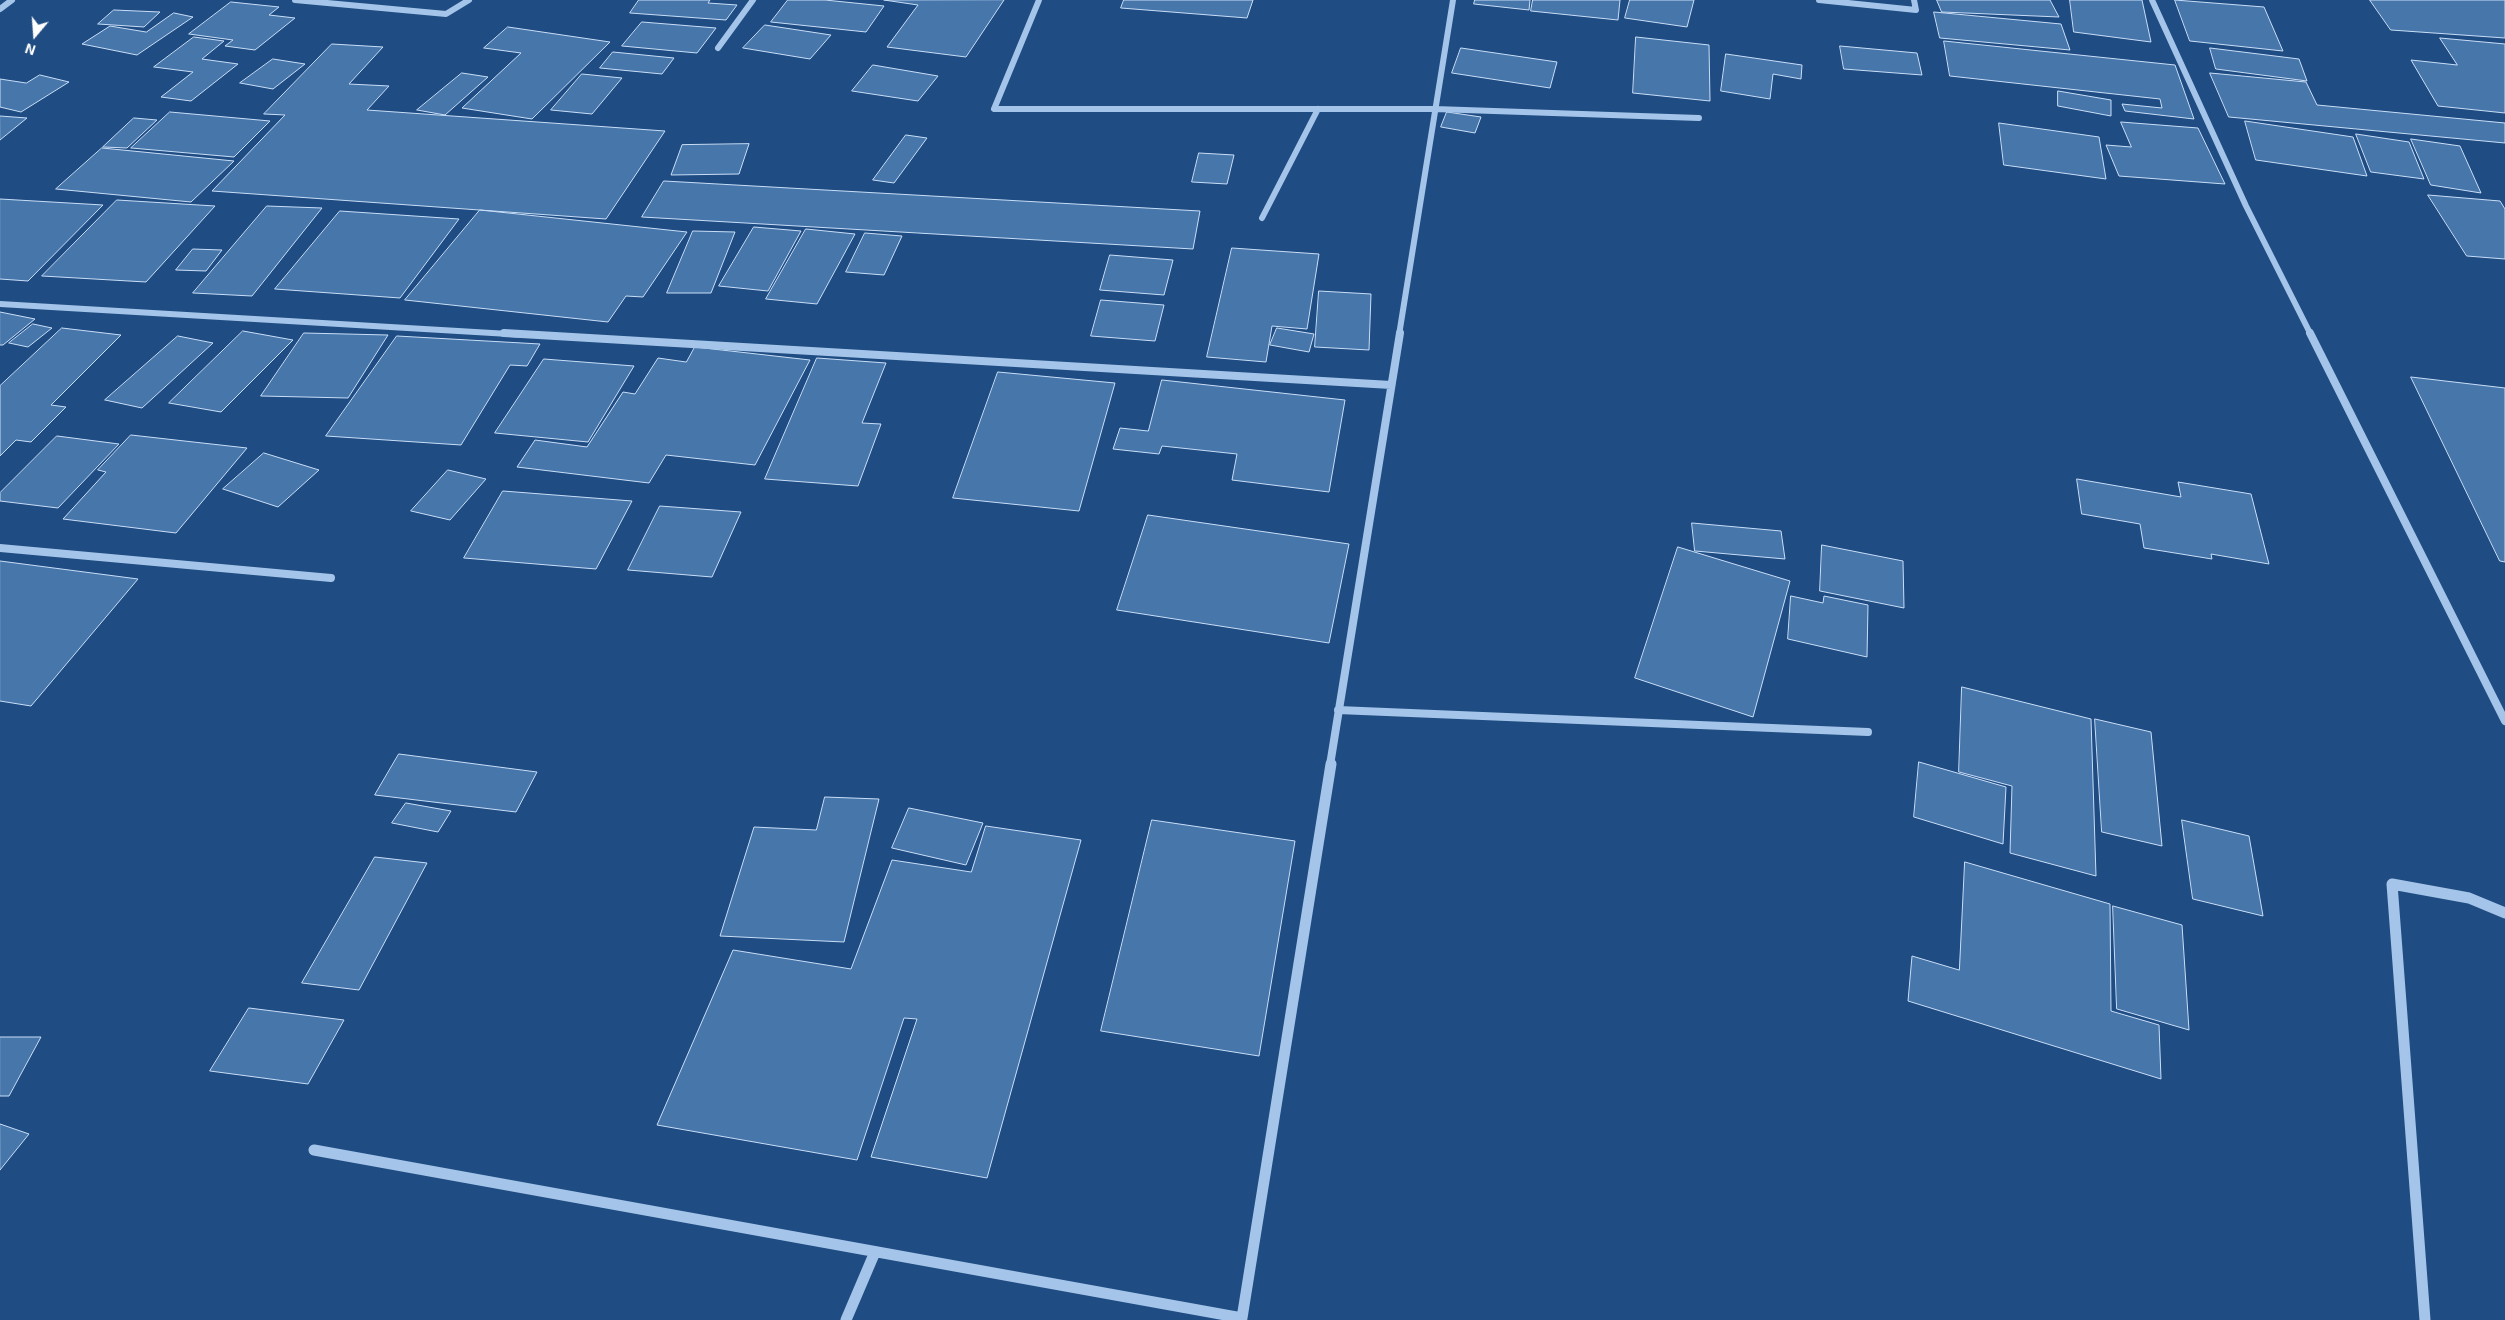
<!DOCTYPE html>
<style>
body{margin:0}
#map{position:relative;width:2505px;height:1320px;overflow:hidden;background:#1f4c82;font-family:"Exo 2",sans-serif}
canvas{display:block}
.north{position:absolute;left:10px;top:10px;width:50px;height:50px;-webkit-text-stroke:4px #1f4c82;paint-order:stroke;rotate:198deg;font-size:14px;font-weight:700;line-height:20px;text-align:center;color:#fff}
.north::after{content:'';display:block;margin:auto;width:18px;height:22px;background:#fff;clip-path:polygon(50% 0,100% 100%,50% 72%,0 100%)}
</style>
<div id="map">
<canvas width="2505" height="1320"></canvas>
<div class="north">N</div>
</div>
<script>
const c = document.querySelector('canvas').getContext('2d');
c.lineJoin = 'round';
function paint(path, color) {
  c.fillStyle = color;
  c.fill(path, 'evenodd');
}
function trace(path, color, width, dash) {
  c.strokeStyle = color;
  c.lineWidth = width;
  c.lineCap = dash ? 'butt' : 'round';
  c.setLineDash(dash || []);
  c.stroke(path);
}
const building = new Path2D(`
 M639,0H710L708,3L737,5L726,20L630,13Z
 M788,0H825L884,6L866,32L771,22Z
 M1004,0L966,57L887,47L918,5L884,0Z
 M1124,0H1253L1247,18L1121,8Z
 M1475,0H1530L1529,10L1474,4Z
 M1533,0H1620L1618,20L1531,11Z
 M1630,0H1694L1687,27L1625,18Z
 M1937,0H2050L2059,17L1942,12Z
 M2070,0H2142L2151,42L2074,32Z
 M2175,0L2264,7L2283,51L2190,41Z
 M2370,0H2505V38L2391,30Z
 M231,2L279,7L269,15L295,18L255,50L225,46L233,40L189,34Z
 M114,10L160,12L144,27L98,24Z
 M1934,12L2061,24L2070,50L1940,38Z
 M174,13L193,17L137,55L82,44L110,26L146,32Z
 M642,22L716,28L697,53L622,46Z
 M765,25L831,35L810,59L743,48Z
 M508,27L610,42L532,119L462,108L521,53L484,48Z
 M194,37L224,41L202,59L238,64L191,101L161,97L193,72L154,67Z
 M1636,37L1709,45L1710,101L1633,93Z
 M2440,38L2505,44V113L2438,106L2411,60L2457,65Z
 M1944,41L2175,65L2194,119L2125,111L2122,104L2162,108L2160,99L1950,76Z
 M332,44L383,47L349,84L389,86L367,110L665,131L606,219L212,191L285,115L264,114Z
 M1840,46L1917,53L1922,75L1844,69Z
 M1461,48L1557,62L1550,88L1452,73Z
 M2210,48L2299,59L2307,81L2216,69Z
 M613,52L674,58L662,74L600,68Z
 M1726,54L1802,65L1801,79L1773,74L1770,99L1721,91Z
 M273,59L305,64L273,89L240,83Z
 M873,65L938,76L918,101L852,91Z
 M462,73L488,77L445,115L417,110Z
 M2210,73L2306,82L2317,105L2505,123V143L2229,117Z
 M582,74L622,78L592,114L551,110Z
 M40,75L69,82L21,112L0,107V79L26,83Z
 M2058,91L2111,100V116L2058,106Z
 M170,112L270,121L234,157L131,148Z
 M1447,112L1481,117L1475,133L1441,127Z
 M0,116L27,118L0,140Z
 M134,118L157,120L127,148L103,147Z
 M2245,121L2353,137L2367,176L2256,160Z
 M2121,122L2198,128L2225,184L2119,176L2106,145L2131,147Z
 M1999,123L2099,137L2106,179L2004,165Z
 M2356,134L2409,142L2424,179L2371,172Z
 M906,135L927,138L894,183L873,180Z
 M2411,139L2460,146L2481,193L2431,185Z
 M749,144L739,174L671,175L682,145Z
 M102,148L234,161L191,202L56,189Z
 M1199,153L1234,155L1227,184L1192,182Z
 M664,181L1200,211L1193,249L642,217Z
 M2428,195L2500,201L2505,209V259L2467,256Z
 M0,199L103,205L28,281L0,279Z
 M117,200L215,206L146,282L42,276Z
 M267,206L322,208L252,296L193,293Z
 M480,210L687,232L643,297L626,296L608,322L405,300Z
 M340,211L459,219L400,298L275,289Z
 M754,227L801,231L768,291L719,286Z
 M806,229L855,234L817,304L766,299Z
 M693,231L735,232L711,293H667Z
 M865,233L902,236L884,275L846,272Z
 M1232,248L1319,254L1307,329L1272,326L1266,362L1207,357Z
 M193,249L222,250L206,271L176,270Z
 M1110,255L1173,260L1164,295L1100,290Z
 M1319,291L1371,294L1369,350L1315,347Z
 M1101,300L1164,305L1155,341L1091,336Z
 M0,312L35,319L3,345H0Z
 M33,324L52,328L28,347L9,343Z
 M62,328L121,335L51,405L66,407L31,442L16,440L0,456V386Z
 M1277,328L1314,334L1309,352L1270,345Z
 M243,331L293,340L221,412L169,403Z
 M304,333L388,335L348,398L261,396Z
 M178,336L213,343L142,408L105,400Z
 M397,336L540,344L527,366L510,365L461,445L326,436Z
 M695,347L810,360L755,465L666,455L649,483L517,467L535,440L587,447L623,392L635,394L658,358L686,362Z
 M817,358L886,363L862,423L881,424L858,486L765,479Z
 M544,359L634,366L588,442L495,433Z
 M998,372L1115,383L1079,511L953,498Z
 M2411,377L2505,388V562L2500,561Z
 M1162,380L1345,400L1329,492L1232,480L1237,454L1162,446L1159,454L1113,449L1120,428L1148,431Z
 M131,435L247,448L176,533L63,519L106,472L98,470Z
 M57,436L119,444L58,508L0,501V493Z
 M264,453L319,470L278,507L223,489Z
 M448,470L486,479L450,520L411,511Z
 M2077,479L2181,497L2178,482L2251,494L2269,564L2211,554L2212,559L2144,548L2140,524L2082,514Z
 M503,491L632,501L596,569L464,558Z
 M660,506L741,512L712,577L628,570Z
 M1148,515L1349,544L1329,643L1117,610Z
 M1692,523L1781,531L1785,559L1695,551Z
 M1822,545L1903,561L1904,608L1820,591Z
 M1678,547L1790,581L1753,717L1635,678Z
 M0,561L138,579L31,706L0,701Z
 M1791,596L1823,603L1824,596L1868,605L1867,657L1788,639Z
 M1962,687L2091,719L2096,876L2010,853L2012,786L1959,772Z
 M2095,719L2151,732L2162,846L2102,832Z
 M399,754L537,772L516,812L375,795Z
 M1919,762L2006,787L2003,844L1914,817Z
 M825,797L879,799L844,942L720,936L754,827L816,830Z
 M406,803L451,811L438,832L392,823Z
 M909,808L983,823L966,865L892,848Z
 M1152,820L1295,841L1259,1056L1101,1031Z
 M2182,820L2249,836L2263,916L2193,899Z
 M986,826L1081,840L987,1178L871,1157L917,1019L904,1018L857,1160L657,1125L733,950L851,969L892,860L971,872Z
 M375,857L427,863L359,990L302,983Z
 M1965,862L2110,904L2111,1011L2159,1025L2161,1079L1908,1001L1912,956L1959,970Z
 M2113,906L2182,925L2189,1030L2117,1009Z
 M249,1008L344,1020L308,1084L210,1071Z
 M0,1037H41L9,1096H0Z
 M0,1124L29,1134L0,1170Z`);
paint(building, '#4776ab');
trace(building, '#c9def7', 1);
trace(new Path2D(`
 M295,0L446,14L469,0
 M1039,0L994,109H1435L1699,118
 M1819,0L1916,10L1914,0
 M2152,0L2246,206L2311,335
 M0,9L12,0
 M718,48L753,0
 M1262,218L1318,109
 M0,304L526,335
 M1399,335L1453,0`), '#a4c5e9', 6);
trace(new Path2D(`
 M504,333L1391,385
 M2310,333L2505,721
 M0,548L331,578
 M1338,710L1868,732
 M1330,765L1400,333`), '#a4c5e9', 8);
trace(new Path2D(`
 M314,1150L1242,1318L1331,764
 M846,1320L875,1252
 M2425,1320L2392,884L2469,898L2505,913`), '#a4c5e9', 11);
</script>
